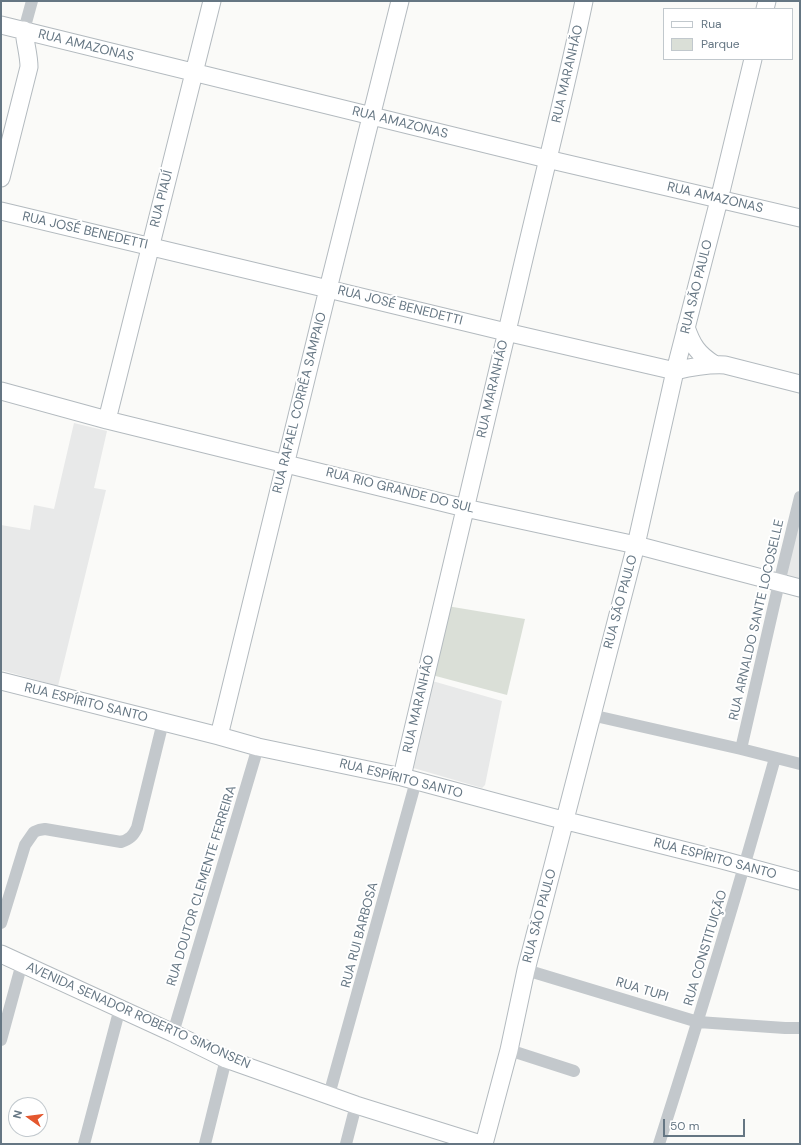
<!DOCTYPE html>
<meta charset="utf-8">
<style>
body{margin:0}
#map{position:relative;width:801px;height:1145px;overflow:hidden;background:#fafaf8;font-family:"DM Sans",sans-serif}
canvas{display:block}
.frame{position:absolute;inset:0;border:2px solid #657683;pointer-events:none}
.legend{position:absolute;left:663px;top:8px;width:130px;height:52px;box-sizing:border-box;background:#fff;border:1px solid #c1c8cd;margin:0;padding:5px 7px;list-style:none;font-size:12px;color:#657683}
.legend li{display:flex;align-items:center;gap:8px;height:20px}
.legend b{width:20px;border:1px solid #c1c8cd}
.north{position:absolute;left:8px;top:1097px;width:40px;height:40px;box-sizing:border-box;background:#fff;border:1px solid #c1c8cd;border-radius:50%;rotate:284deg;font-size:11px;font-weight:700;line-height:16px;text-align:center;color:#657683}
.north::after{content:'';display:block;margin:auto;width:14px;height:18px;background:#e4572e;clip-path:polygon(50% 0,100% 100%,50% 72%,0 100%)}
.scale{position:absolute;left:663px;top:1119px;width:82px;height:18px;box-sizing:border-box;border:2px solid #657683;border-top:0;padding-left:5px;font-size:12px;line-height:14px;white-space:nowrap;color:#657683;-webkit-text-stroke:3px #fff;paint-order:stroke}
</style>
<div id="map">
<canvas width="801" height="1145"></canvas>
<div class="frame"></div>
<ul class="legend">
<li><b style="height:5px;background:#fff"></b>Rua</li>
<li><b style="height:11px;background:#dadfd7"></b>Parque</li>
</ul>
<div class="north">N</div>
<div class="scale">50 m</div>
</div>
<script>
const c = document.querySelector('canvas').getContext('2d');
c.lineJoin = 'round';
function paint(path, color) {
  c.fillStyle = color;
  c.fill(path, 'evenodd');
}
function trace(path, color, width, dash) {
  c.strokeStyle = color;
  c.lineWidth = width;
  c.lineCap = dash ? 'butt' : 'round';
  c.setLineDash(dash || []);
  c.stroke(path);
}
function label(font, color, halo, rows, align = 'center') {
  c.font = font + ' "DM Sans",sans-serif';
  c.lineWidth = 4;
  c.setLineDash([]);
  c.textBaseline = 'middle';
  c.strokeStyle = halo;
  c.fillStyle = color;
  for (const [text, x, y, turn = 0] of rows) {
    c.save();
    c.translate(x, y);
    c.rotate((+turn || 0) * Math.PI / 180);
    c.textAlign = isNaN(turn) ? turn : align;
    if (halo) c.strokeText(text, 0, 0);
    c.fillText(text, 0, 0);
    c.restore();
  }
}
paint(new Path2D(`
 M74,423L107,431L94,488L106,490L58,686L1,670V525L30,530L34,505L54,509Z
 M800,512V580L784,576Z
 M429,680L502,701L485,785L482,788L410,767Z`), '#e8e9e9');
paint(new Path2D(`
 M447,606L525,619L507,695L432,675Z`), '#dadfd7');
const secondary = new Path2D(`
 M765,9L767,1
 M1,25L547,159L800,218
 M1,178L29,67C29,55 25,43 24,30
 M1,211L328,289L506,332L675,371C692,367 707,364 725,365L800,384
 M686,327C692,345 698,354 714,364
 M1,391L107,420L465,508L636,545L800,588
 M107,420L212,1
 M1,681L219,736L258,747L402,777L551,817L722,860L800,881
 M219,736L328,289L400,1
 M402,777L407,755C444,600 480,444 517,289C539,193 564,98 584,1
 M1,954L173,1033L226,1059L356,1105L481,1144
 M484,1144L509,1050L526,970L636,545L675,371L719,200L753,59`);
trace(secondary, '#b3babf', 19);
trace(new Path2D(`
 M24,30L32,1
 M591,715L741,749L800,764
 M741,749L779,583L800,497
 M1,923L25,845L34,832L39,830L45,829L121,842C130,839 133,836 137,828L163,722
 M526,970L698,1022L785,1028H800
 M173,1033L258,747
 M1,1040L22,963
 M509,1050L574,1071
 M329,1095L416,781
 M84,1144L120,1008
 M205,1144L226,1059
 M346,1144L356,1105
 M659,1144C700,1016 739,887 775,758`), '#c3c8cc', 12);
trace(secondary, '#fff', 17);
label('13px', '#657683', '#fff', [
 ["RUA AMAZONAS",86,46,14],
 ["RUA MARANHÃO",568,74,-77],
 ["RUA AMAZONAS",400,123,14],
 ["RUA AMAZONAS",715,198,13],
 ["RUA PIAUÍ",162,199,-76],
 ["RUA JOSÉ BENEDETTI",85,231,13],
 ["RUA SÃO PAULO",697,287,-76],
 ["RUA JOSÉ BENEDETTI",400,306,14],
 ["RUA MARANHÃO",493,389,-77],
 ["RUA RAFAEL CORRÊA SAMPAIO",300,403,-76],
 ["RUA RIO GRANDE DO SUL",400,491,14],
 ["RUA SÃO PAULO",621,602,-75],
 ["RUA ARNALDO SANTE LOCOSELLE",757,620,-77],
 ["RUA ESPÍRITO SANTO",86,703,14],
 ["RUA MARANHÃO",419,704,-77],
 ["RUA ESPÍRITO SANTO",401,779,14],
 ["RUA ESPÍRITO SANTO",715,859,15],
 ["RUA DOUTOR CLEMENTE FERREIRA",202,886,-73],
 ["RUA SÃO PAULO",540,916,-75],
 ["RUA RUI BARBOSA",360,935,-75],
 ["RUA CONSTITUIÇÃO",706,948,-73],
 ["RUA TUPI",642,990,17],
 ["AVENIDA SENADOR ROBERTO SIMONSEN",138,1016,24]
]);
</script>
